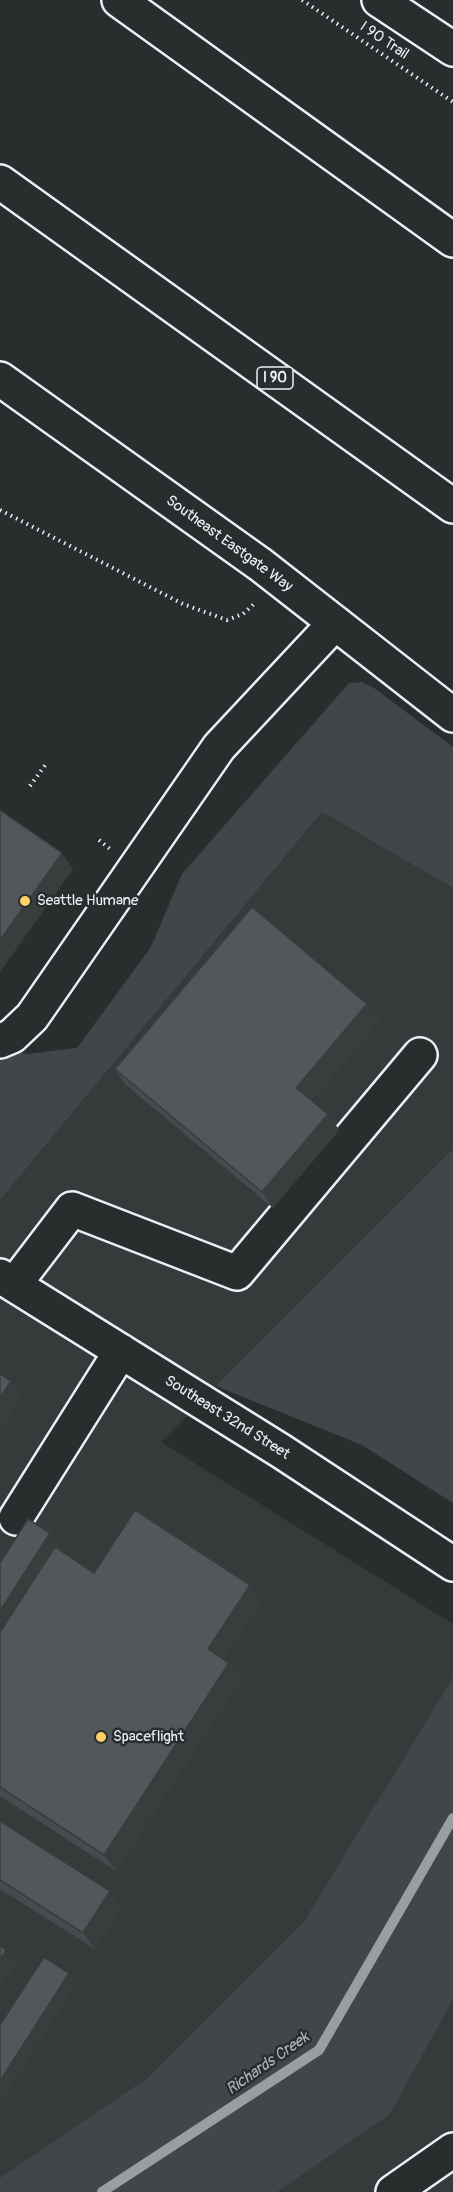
<!DOCTYPE html>
<style>
body{margin:0}
canvas{display:block;background:#2a2d2e}
</style>
<canvas width="453" height="2192"></canvas>
<script>
const c = document.querySelector('canvas').getContext('2d');
c.lineJoin = 'round';
function paint(path, color) {
  c.fillStyle = color;
  c.fill(path, 'evenodd');
}
function trace(path, color, width, dash) {
  c.strokeStyle = color;
  c.lineWidth = width;
  c.lineCap = dash ? 'butt' : 'round';
  c.setLineDash(dash || []);
  c.stroke(path);
}
function label(font, color, halo, rows, align = 'center') {
  c.font = font + ' Pangolin,sans-serif';
  c.lineWidth = 5;
  c.setLineDash([]);
  c.textBaseline = 'middle';
  c.strokeStyle = halo;
  c.fillStyle = color;
  for (const [text, x, y, turn = 0] of rows) {
    c.save();
    c.translate(x, y);
    c.rotate((+turn || 0) * Math.PI / 180);
    c.textAlign = isNaN(turn) ? turn : align;
    if (halo) c.strokeText(text, 0, 0);
    c.fillText(text, 0, 0);
    c.restore();
  }
}
paint(new Path2D(`
 M322,812L453,888V1149L161,1442L453,1624V2192H0V1200Z`), '#363a3b');
paint(new Path2D(`
 M362,682L374,688L453,747V888L322,812L0,1200V1049L27,1054L77,1048L151,947L182,874L349,683Z
 M453,1149V1503L362,1445L216,1386Z
 M453,1678V1999L390,2114L277,2192H0V2178L149,2077L303,1923Z`), '#424648');
trace(new Path2D(`
 M102,2192L319,2050L453,1818`), '#989fa3', 10);
const minor = new Path2D(`
 M0,1041L12,1036L32,1017L219,747L335,623
 M0,1276L281,1451L453,1564
 M14,1285L72,1209L237,1273L420,1055
 M16,1518L121,1351
 M393,2192L453,2150`);
const major = new Path2D(`
 M379,0L453,49
 M0,379L261,565L453,715`);
const highway = new Path2D(`
 M119,0L453,240
 M0,182L453,506`);
trace(minor, '#e8f1f8', 38);
trace(major, '#e8f1f8', 38);
trace(highway, '#e8f1f8', 38);
trace(new Path2D(`
 M302,0L453,102
 M0,510L183,604L227,620L243,614L255,603
 M30,786L46,764
 M99,840L110,849`), '#e8f1f8', 4, [1.5, 4.5]);
trace(minor, '#2a2d2e', 33);
trace(major, '#2a2d2e', 33);
trace(highway, '#2a2d2e', 33);
paint(new Path2D(`
 M367,1004L379,1020L311,1100L328,1114L339,1130L273,1208L126,1085L115,1069Z
 M59,1547L58,1549L94,1573L261,1601L223,1659L229,1663L241,1679L116,1871L0,1796V1563Z
 M0,1821L121,1907L95,1949L0,1889Z`), '#474b4d');
paint(new Path2D(`
 M62,853L73,869L0,972V940Z
 M367,1004L379,1020L307,1104L296,1088Z
 M328,1114L339,1130L273,1208L262,1192Z
 M11,1381L22,1397L0,1432V1398Z
 M50,1533L59,1547L0,1641V1611Z
 M250,1585L261,1601L219,1665L208,1649Z
 M229,1663L241,1679L116,1871L104,1855Z
 M110,1891L121,1907L95,1949L83,1933Z
 M6,1950L16,1964L0,1988V1959Z
 M69,1973L77,1984L2,2100L0,2097V2081Z`), '#3a3d3e');
const building = new Path2D(`
 M0,810L62,853L0,940Z
 M252,907L367,1004L296,1088L328,1114L262,1192L115,1069Z
 M0,1374L11,1381L0,1398Z
 M135,1510L250,1585L208,1649L229,1663L104,1855L0,1787V1632L55,1547L94,1573Z
 M28,1519L50,1533L0,1611V1563Z
 M0,1821L110,1891L83,1933L0,1880Z
 M0,1946L6,1950L0,1959Z
 M44,1957L69,1973L0,2081V2025Z`);
paint(building, '#535759');
trace(building, '#3a3d3e', 1.5);
for (const [x, y, r, color] of [
 [25,901,6,"#ffd166"],
 [101,1737,6,"#ffd166"]
]) {
  const dot = new Path2D();
  dot.arc(x, y, r, 0, 2 * Math.PI);
  c.fillStyle = color;
  c.fill(dot);
  trace(dot, '#2a2d2e', 2);
}
for (const [x, y, w] of [
 [275,378,36]
]) {
  const box = new Path2D();
  box.roundRect(x - w / 2, y - 11, w, 22, 4.5);
  c.fillStyle = '#2a2d2e';
  c.fill(box);
  trace(box, '#e8f1f8', 1.5);
}
label('bold 14px', '#e8f1f8', null, [
 ["I 90",275,378]
]);
label('15px', '#e8f1f8', '#2a2d2e', [
 ["I 90 Trail",384,41,34],
 ["Southeast Eastgate Way",229,544,36],
 ["Southeast 32nd Street",227,1418,32]
]);
label('15px', '#e8f1f8', '#2a2d2e', [
 ["Seattle Humane",37,901],
 ["Spaceflight",113,1737]
], 'left');
label('italic 16px', '#acb3b9', '#2a2d2e', [
 ["Richards Creek",268,2064,-35]
]);
</script>
